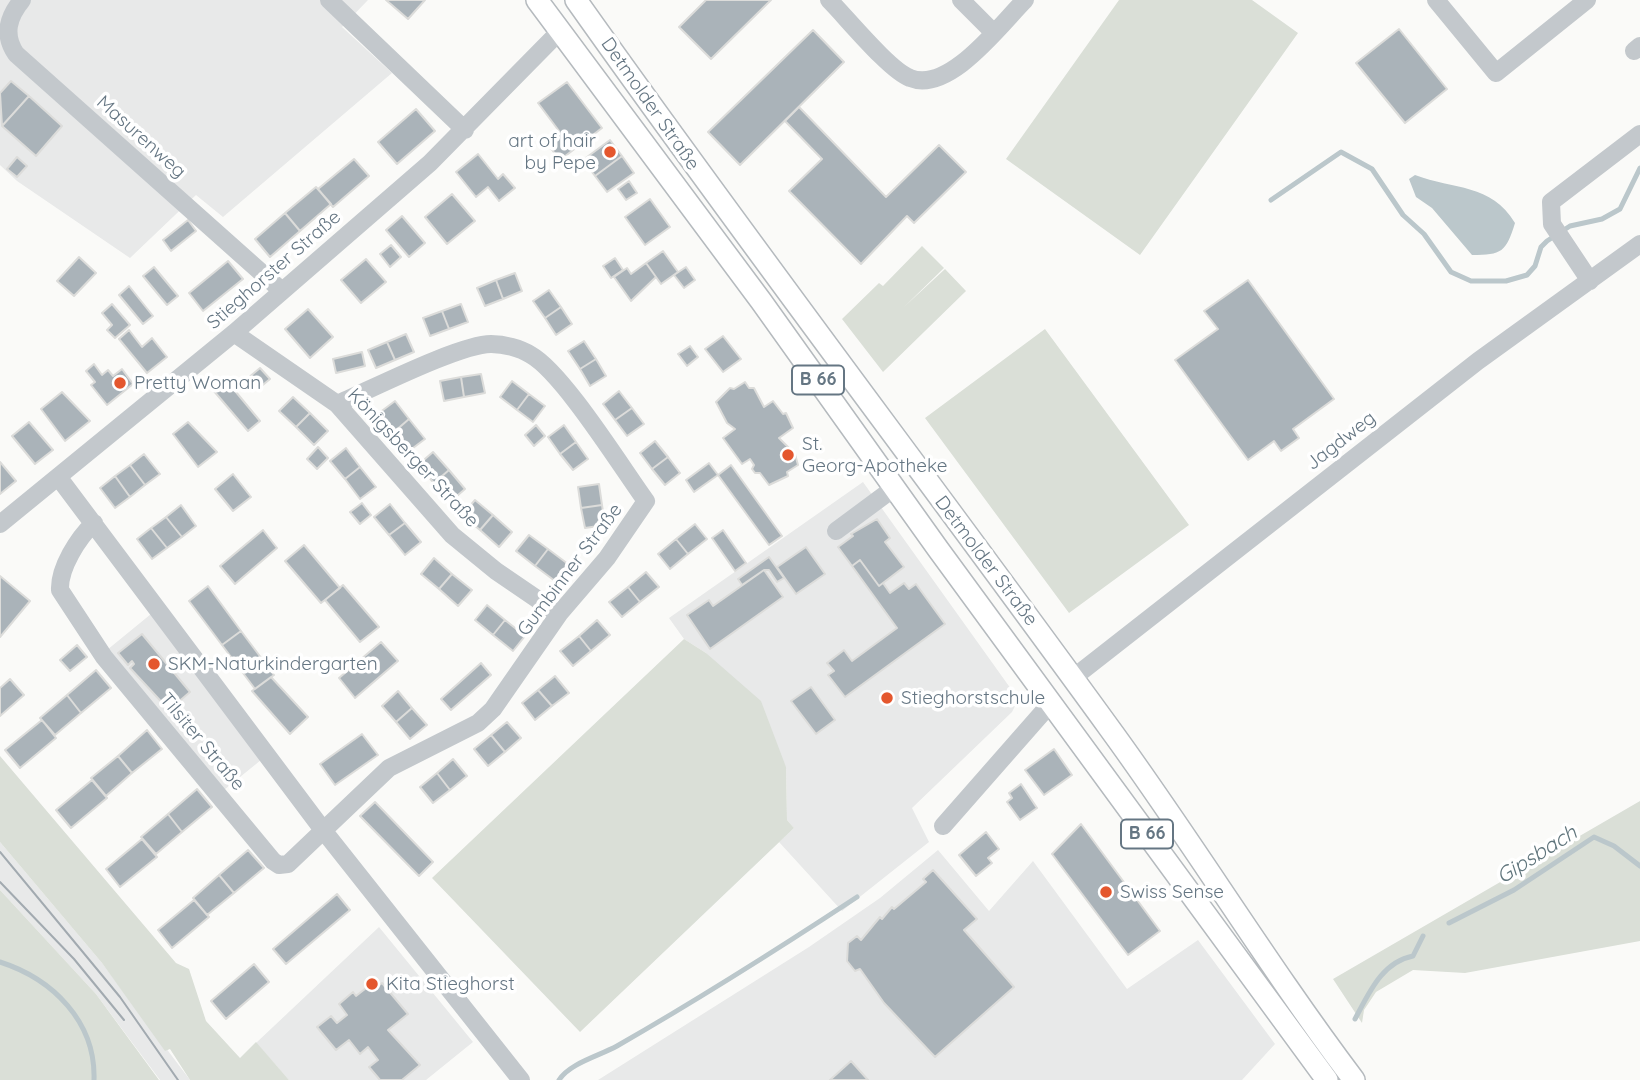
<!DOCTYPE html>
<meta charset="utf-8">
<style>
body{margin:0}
canvas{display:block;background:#fafaf8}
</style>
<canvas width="1640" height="1080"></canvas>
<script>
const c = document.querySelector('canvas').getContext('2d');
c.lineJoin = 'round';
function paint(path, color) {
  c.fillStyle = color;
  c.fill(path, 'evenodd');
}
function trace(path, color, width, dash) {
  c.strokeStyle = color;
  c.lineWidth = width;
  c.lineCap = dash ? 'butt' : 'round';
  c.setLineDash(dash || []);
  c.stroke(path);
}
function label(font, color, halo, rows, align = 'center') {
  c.font = font + ' Quicksand,sans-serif';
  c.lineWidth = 7;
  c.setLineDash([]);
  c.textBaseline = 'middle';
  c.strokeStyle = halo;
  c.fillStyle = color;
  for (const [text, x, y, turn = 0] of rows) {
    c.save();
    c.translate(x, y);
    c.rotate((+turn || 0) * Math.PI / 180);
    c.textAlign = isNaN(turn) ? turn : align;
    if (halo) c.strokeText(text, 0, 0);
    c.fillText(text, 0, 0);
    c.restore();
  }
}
paint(new Path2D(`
 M0,0H368L342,27L392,73L223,217L196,195L130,258L17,181L0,165Z
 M863,482L1016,696V704L1012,712L912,808L929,842L842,911L779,842L794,828L787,820L786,767L706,653L684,639L669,618Z
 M151,614L261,760L224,790L107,650Z
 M0,842L102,963L190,1080H160L96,994L0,890Z
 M938,850L989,911L1033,861L1127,989L1198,940L1275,1044L1242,1080H598L809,947L880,898Z
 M379,927L473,1042L426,1080H289L256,1043Z`), '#e8e9e9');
paint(new Path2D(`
 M1119,0H1252L1298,33L1140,255L1006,159Z
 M922,246L944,268L904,307L945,269L966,291L883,372L842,319L879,283L883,286Z
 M1045,329L1189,525L1069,613L925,418Z
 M684,639L706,653L761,701L786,767L787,820L794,828L580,1032L432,878Z
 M0,756L176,963L189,969L206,1021L240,1058L256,1042L289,1080H190L170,1049L165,1051L102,963L0,842Z
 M1640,801V941L1465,973L1413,970L1376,992L1364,1010L1362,1023L1333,979Z
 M0,890L96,994L159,1080H0Z`), '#dadfd7');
paint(new Path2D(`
 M1415,175C1454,190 1491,183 1515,223C1506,252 1502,255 1472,255L1432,208L1416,197L1409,179Z`), '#bbc7cb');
trace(new Path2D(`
 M1271,200L1341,152L1372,169L1403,215L1424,234L1451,272L1471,281H1506L1527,275L1535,266L1541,247L1547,241L1570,226L1602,219L1620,209L1640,168
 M1449,923L1514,890L1594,837L1614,846L1640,866
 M0,962C53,979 96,1022 94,1080
 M1355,1019C1369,993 1382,962 1413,956L1423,936
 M559,1080C570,1063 599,1056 617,1046C699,999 778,949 857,897`), '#bbc7cb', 5);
const building = new Path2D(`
 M386,0H425L408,19Z
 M706,0H771L711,59L679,27Z
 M1399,29L1447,89L1405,123L1356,63Z
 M813,30L844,62L740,165L708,132Z
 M11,81L29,96L2,126L0,93Z
 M567,82L602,128L560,160L545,141L559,131L538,103Z
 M29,96L62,126L36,156L2,126Z
 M799,107L886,197L939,145L966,172L914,223L907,216L861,264L789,191L822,159L785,121Z
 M416,109L435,131L397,164L378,142Z
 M610,140L622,156L595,176L583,160Z
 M478,154L498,179L503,174L515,188L499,201L488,187L476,197L456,172Z
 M622,156L634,173L607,192L595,176Z
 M17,157L27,166L17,177L7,169Z
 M354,159L369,176L333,207L318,189Z
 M629,181L637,193L626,200L618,189Z
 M316,187L331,204L300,231L285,213Z
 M452,194L475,221L447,244L425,217Z
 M650,199L670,227L645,245L625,217Z
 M285,213L300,231L270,257L255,239Z
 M402,216L425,243L409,257L386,230Z
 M188,220L196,231L171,251L163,240Z
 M391,245L401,257L390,267L380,254Z
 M663,251L678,272L661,284L646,263Z
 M79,257L96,273L74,296L57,281Z
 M615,258L623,270L611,278L603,266Z
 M366,259L386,282L361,303L341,280Z
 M228,261L243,279L203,311L189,293Z
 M646,263L656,277L631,301L614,277L627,268L631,274Z
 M154,267L178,296L167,305L143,276Z
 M686,267L695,280L684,288L674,275Z
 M515,273L522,291L503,299L496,280Z
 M496,280L503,299L485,306L477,288Z
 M1248,280L1334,399L1293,429L1299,438L1281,451L1274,441L1248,460L1175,360L1218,329L1204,311Z
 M129,286L153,316L143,324L119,295Z
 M549,290L561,307L545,318L533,301Z
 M112,304L130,325L115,338L107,330L112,325L102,313Z
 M461,304L468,322L449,329L442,311Z
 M561,307L572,324L556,335L545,318Z
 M308,309L333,337L310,358L285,329Z
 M442,311L449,329L430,336L423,318Z
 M129,330L142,347L152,338L167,357L147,373L119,339Z
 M406,334L414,352L395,360L387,342Z
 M723,336L741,359L723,372L705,349Z
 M584,341L596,359L580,369L568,351Z
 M387,342L395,360L376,368L368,350Z
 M690,346L698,357L687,366L678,354Z
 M362,352L365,366L336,373L333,359Z
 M596,359L606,376L590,386L580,369Z
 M94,364L102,375L108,370L113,376L122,369L133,384L107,405L91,385L95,382L86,371Z
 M260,368L270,379L258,389L248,378Z
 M481,374L485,393L464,397L461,377Z
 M461,377L464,397L444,401L440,381Z
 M226,380L260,421L248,431L213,390Z
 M512,381L529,394L517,410L500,397Z
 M745,382L749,388H754L764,407L773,401L783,414L786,413L793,428L779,438L795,454L798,465L787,472L788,476L769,485L760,473H755L752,469L754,465L750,459L742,464L723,438L735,429L727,423L716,402L730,388L734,389Z
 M619,391L632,408L615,420L603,404Z
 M62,392L90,421L65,441L41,409Z
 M529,394L545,406L533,422L517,410Z
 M293,397L310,413L296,427L279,411Z
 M395,401L409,419L394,432L379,413Z
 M632,408L644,424L627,436L615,420Z
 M310,413L328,431L314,445L296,427Z
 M409,419L425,439L409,451L394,432Z
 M29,422L53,450L35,464L12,436Z
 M188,422L217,452L198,467L173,434Z
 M536,425L545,436L534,446L525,435Z
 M564,425L576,442L560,454L548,437Z
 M655,441L668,457L652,469L640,453Z
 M576,442L588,459L573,470L560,454Z
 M318,447L328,458L317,469L307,459Z
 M346,448L360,467L345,479L330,461Z
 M433,452L449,470L434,483L418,465Z
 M144,454L160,474L145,485L130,465Z
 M668,457L680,473L665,485L652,469Z
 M0,462L16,481L0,494Z
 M709,463L718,475L694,492L686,480Z
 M130,465L145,485L130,497L115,476Z
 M731,465L782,536L769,545L718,475Z
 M360,467L376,487L360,499L345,479Z
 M449,470L465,489L450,502L434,483Z
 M233,474L251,497L233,511L215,489Z
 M115,476L130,497L115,508L100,488Z
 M599,484L602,505L581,508L578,487Z
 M475,500L493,515L480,530L462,515Z
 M362,503L371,515L360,524L350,512Z
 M390,504L405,523L389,535L374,517Z
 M181,505L196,526L182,537L166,517Z
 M602,505L605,525L585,528L581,508Z
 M493,515L512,532L499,547L480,530Z
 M166,517L182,537L167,548L151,528Z
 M877,519L890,538L885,542L904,567L879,586L860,560L852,566L838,547L853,536L851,534Z
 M405,523L421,542L405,555L389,535Z
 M695,524L707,539L688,554L676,539Z
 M151,528L167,548L152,559L137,539Z
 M263,530L277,548L235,584L220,566Z
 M723,530L746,563L735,571L712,538Z
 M529,535L548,549L535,566L516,551Z
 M676,539L688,554L670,569L658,554Z
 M304,545L340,588L321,603L285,561Z
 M806,547L825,574L796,594L777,567Z
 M548,549L568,564L555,581L535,566Z
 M769,557L784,578L777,582L769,570H764L742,585L738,579Z
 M434,558L452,574L439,589L421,574Z
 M860,560L879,586L883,583L890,593L904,583L909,589L916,584L945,624L845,697L828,675L834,671L827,663L844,650L852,661L897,628L852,566Z
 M764,570L783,597L710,649L687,615L709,600L713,606Z
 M646,572L659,587L640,602L628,587Z
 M452,574L472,590L458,606L439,589Z
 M0,576L30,601L0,637Z
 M343,585L379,627L360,642L325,600Z
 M208,586L241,631L222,645L189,601Z
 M628,587L640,602L622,617L609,602Z
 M487,605L505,620L493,635L475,620Z
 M505,620L525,636L513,651L493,635Z
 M597,620L610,635L591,651L579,636Z
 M241,631L274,675L255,689L222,645Z
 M142,634L190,692L169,710L130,668L134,664L132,661L128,665L118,653Z
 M579,636L591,651L573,666L560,651Z
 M381,642L398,661L355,698L339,678Z
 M77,645L87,657L70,671L60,660Z
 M481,663L491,675L451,710L441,699Z
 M96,670L111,688L81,713L67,695Z
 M555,676L569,693L552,706L538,690Z
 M271,677L308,717L290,734L252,691Z
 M10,679L24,695L0,716V688Z
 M811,687L835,720L816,734L791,701Z
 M538,690L552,706L535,720L522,703Z
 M398,691L412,708L396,722L382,706Z
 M67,695L81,713L55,735L40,718Z
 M412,708L427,725L410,739L396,722Z
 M42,720L56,738L20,768L5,750Z
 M507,722L521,738L505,752L491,735Z
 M147,730L162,749L132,773L118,756Z
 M362,734L378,755L335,785L320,764Z
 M491,735L505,752L488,766L474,749Z
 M1054,749L1072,775L1044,795L1025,770Z
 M118,756L132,773L106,796L91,778Z
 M453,759L467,776L450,790L437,773Z
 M437,773L450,790L433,803L420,787Z
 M92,780L107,798L71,828L56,810Z
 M1021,784L1037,808L1020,820L1007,802L1012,798L1009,793Z
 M197,789L212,807L182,832L168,814Z
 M375,802L433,862L419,876L360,816Z
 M168,814L182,832L156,854L141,837Z
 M1081,824L1160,931L1128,955L1052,854Z
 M986,832L999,849L988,858L992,863L976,876L959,855Z
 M142,839L157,857L120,887L106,869Z
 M248,850L264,868L234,893L219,875Z
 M933,870L977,919L964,930L1014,987L935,1057L884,1003L860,969L855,971L847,961L848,943L857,936L861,940L880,917L882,919L892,907L894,909L926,882L923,879Z
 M219,875L234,893L207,915L193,898Z
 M337,894L350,910L286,964L273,949Z
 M194,900L209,917L172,948L158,930Z
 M254,964L269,982L226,1019L211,1001Z
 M382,983L408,1014L388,1030L420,1065L402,1080H380L369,1067L378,1060L368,1047L360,1054L349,1040L336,1050L317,1027L331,1016L337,1023L347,1015L339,1004L353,992L356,996L370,985L373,990Z
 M851,1061L868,1080H830Z`);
paint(building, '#aab3b9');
trace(building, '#dcdcda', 2);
const major = new Path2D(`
 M537,0L761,301L938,549L1327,1080
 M576,0C750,246 933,485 1110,729C1194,844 1268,966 1354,1080`);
trace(major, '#b5babe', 24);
trace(new Path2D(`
 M22,0C8,17 3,35 16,54L282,291
 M329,0L465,130
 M829,0C847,18 889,70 910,78C949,94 1000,25 1025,0
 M961,0L993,32
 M1436,0L1496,73L1587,0
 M1634,51L1640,46
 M1590,281L1552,224L1551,202L1640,134
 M234,333L337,404L452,535L496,571L559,614
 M59,478L323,830L521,1080
 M94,523C78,538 59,568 60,590L104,657L273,861L279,865L288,864L389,768L478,723L493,709L559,614L607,558L646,501C622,468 563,373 531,355C520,348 504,344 491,344C460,344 370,390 337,404
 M0,524L234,333L430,163L560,31
 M836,531L894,488
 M1073,678L1478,361L1640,244
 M943,826L1051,703`), '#c3c8cc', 18);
trace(major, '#fff', 21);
trace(new Path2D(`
 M0,852L120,997L178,1080
 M0,882L74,959L124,1020`), '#a2aab0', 2);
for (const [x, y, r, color] of [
 [610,152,7,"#e4572e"],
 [120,383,7,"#e4572e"],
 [788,455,7,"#e4572e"],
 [154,664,7,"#e4572e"],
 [887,698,7,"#e4572e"],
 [1106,892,7,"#e4572e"],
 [372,984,7,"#e4572e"]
]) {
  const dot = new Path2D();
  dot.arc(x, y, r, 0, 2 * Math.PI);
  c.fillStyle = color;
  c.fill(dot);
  trace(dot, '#fff', 2.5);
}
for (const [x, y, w] of [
 [818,380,52],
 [1147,834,52]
]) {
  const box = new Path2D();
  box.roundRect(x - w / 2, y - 14.5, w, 29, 5);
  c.fillStyle = '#fff';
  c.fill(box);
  trace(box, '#657683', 2);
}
label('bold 18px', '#657683', null, [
 ["B 66",818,380],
 ["B 66",1147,834]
]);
label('19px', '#657683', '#fff', [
 ["Detmolder Straße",650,104,55],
 ["Masurenweg",141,137,42],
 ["Stieghorster Straße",274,270,-41],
 ["Jagdweg",1341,441,-38],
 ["Königsberger Straße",413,458,47],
 ["Detmolder Straße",986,561,53],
 ["Gumbinner Straße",570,570,-53],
 ["Tilsiter Straße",202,742,50]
]);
label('19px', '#657683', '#fff', [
 ["art of hair",596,141,"right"],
 ["by Pepe",596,163,"right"],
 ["Pretty Woman",134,383],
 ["St.",802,444],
 ["Georg-Apotheke",802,466],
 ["SKM-Naturkindergarten",168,664],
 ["Stieghorstschule",901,698],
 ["Swiss Sense",1120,892],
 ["Kita Stieghorst",386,984]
], 'left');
label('italic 21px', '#60757c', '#fff', [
 ["Gipsbach",1537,855,-32]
]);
</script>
